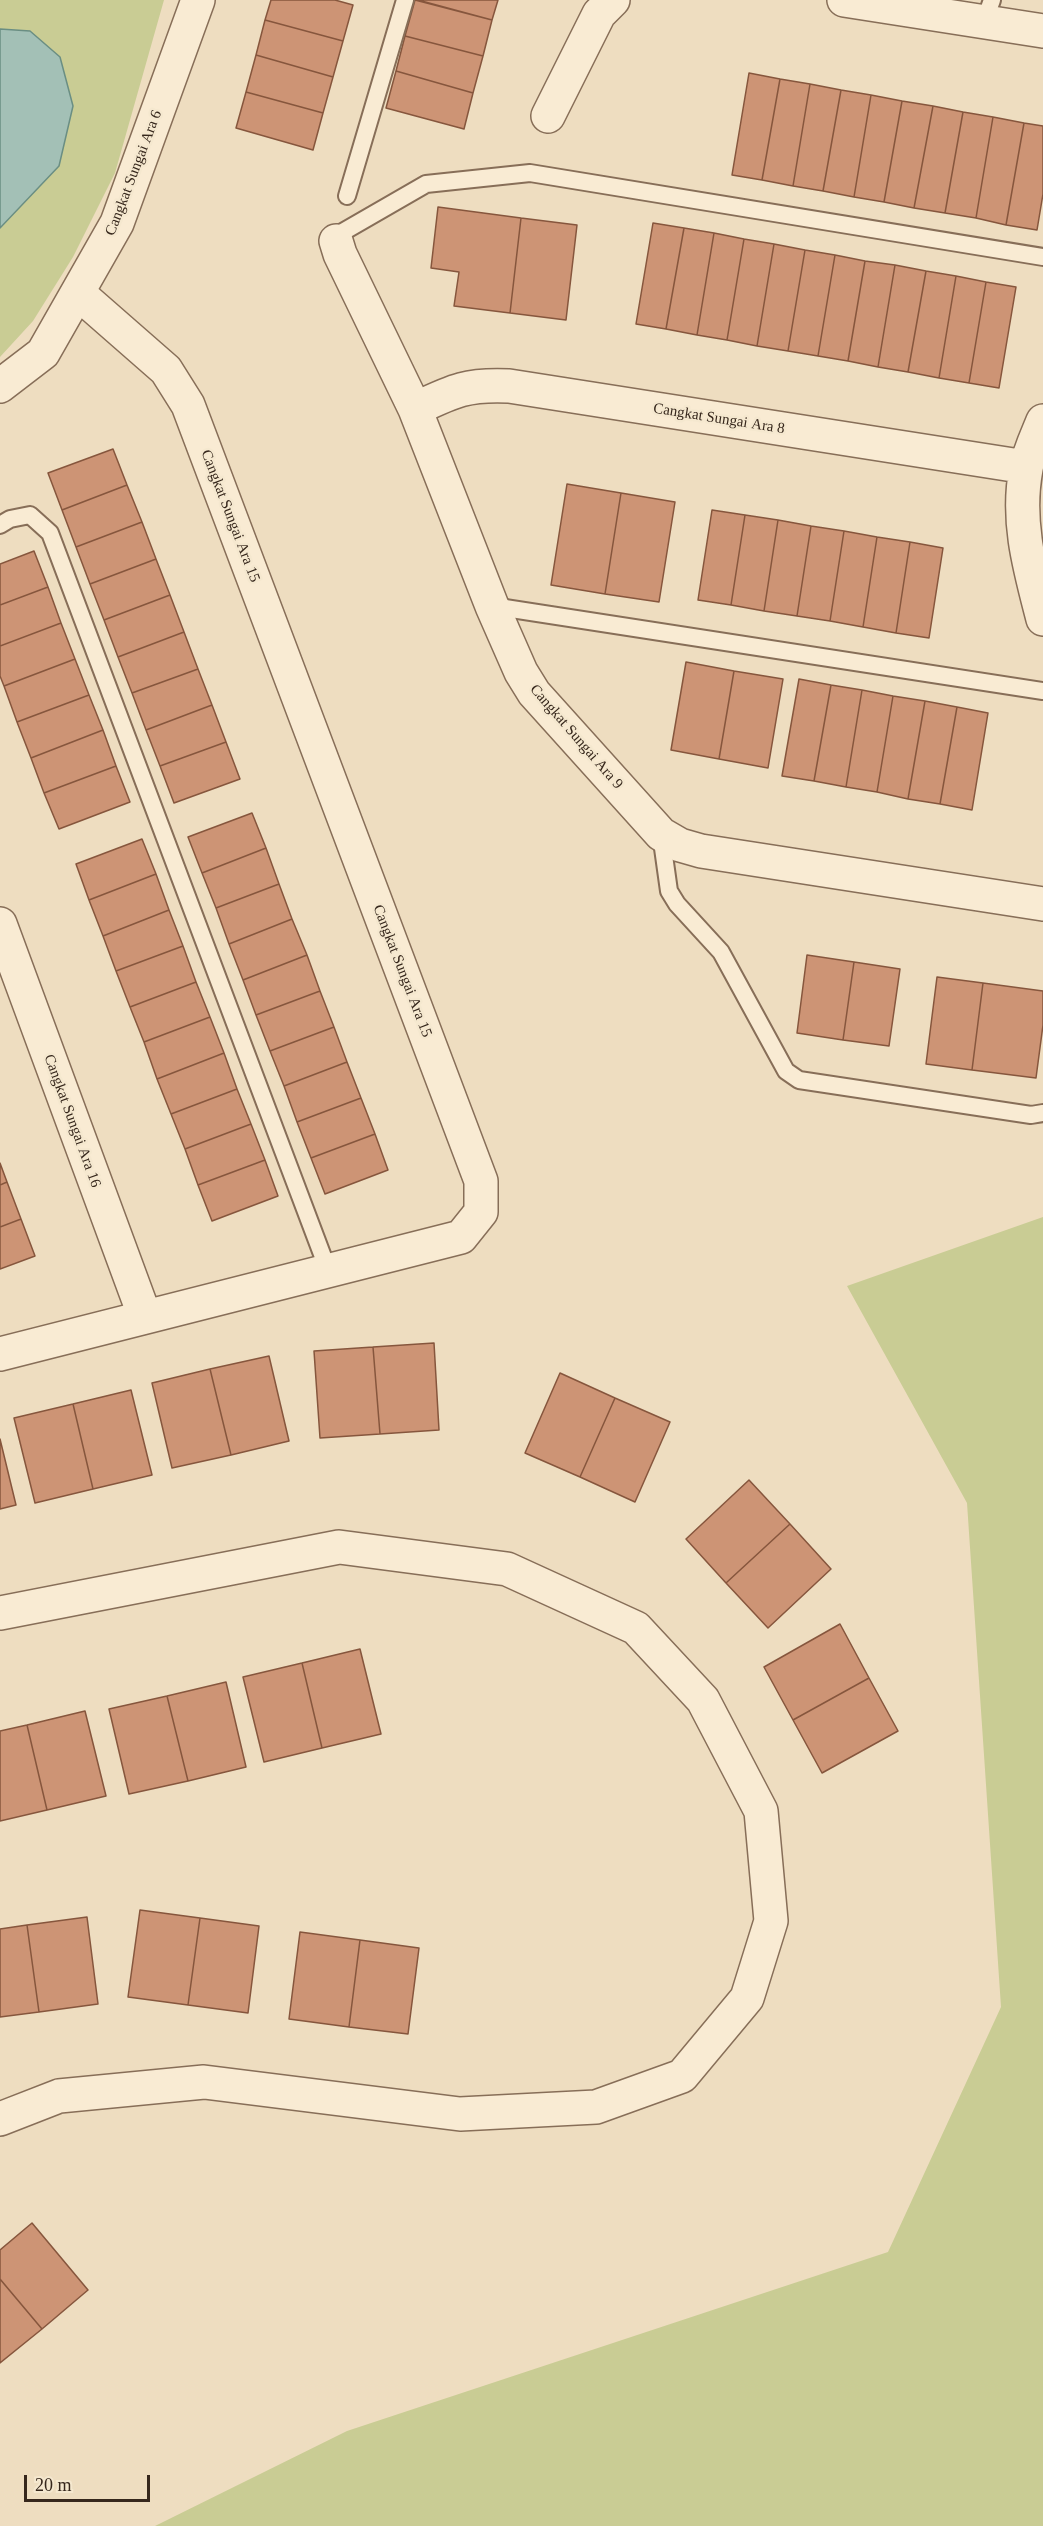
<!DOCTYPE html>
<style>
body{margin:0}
#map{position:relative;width:1043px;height:2526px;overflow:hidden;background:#eeddc0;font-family:Georgia,serif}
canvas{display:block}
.scale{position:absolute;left:24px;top:2475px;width:126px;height:27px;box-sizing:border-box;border:3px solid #36271c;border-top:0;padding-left:8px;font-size:18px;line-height:21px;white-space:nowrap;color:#36271c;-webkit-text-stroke:4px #f5e8cf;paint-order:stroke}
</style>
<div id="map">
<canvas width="1043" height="2526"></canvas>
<div class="scale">20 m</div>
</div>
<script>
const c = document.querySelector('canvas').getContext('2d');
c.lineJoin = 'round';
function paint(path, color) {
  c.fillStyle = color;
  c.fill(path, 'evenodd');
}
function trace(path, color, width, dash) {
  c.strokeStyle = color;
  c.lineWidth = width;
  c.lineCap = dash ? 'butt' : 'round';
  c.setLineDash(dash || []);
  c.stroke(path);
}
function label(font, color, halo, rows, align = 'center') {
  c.font = font + ' Georgia,serif';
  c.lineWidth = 5;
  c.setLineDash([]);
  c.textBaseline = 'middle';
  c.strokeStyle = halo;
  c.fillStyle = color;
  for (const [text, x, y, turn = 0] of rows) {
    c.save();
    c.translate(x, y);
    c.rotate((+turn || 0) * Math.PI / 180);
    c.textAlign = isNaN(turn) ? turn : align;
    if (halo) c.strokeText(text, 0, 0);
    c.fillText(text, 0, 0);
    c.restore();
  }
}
paint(new Path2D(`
 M0,0H164L115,173L73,257L33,321L0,357Z
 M1043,1217V2526H155L347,2431L888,2252L1001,2007L967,1503L847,1286Z`), '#c9cc94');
const water = new Path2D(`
 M0,29L30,31L60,57L73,106L59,166L0,228Z`);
paint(water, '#a3c0b6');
trace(water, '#6a8e83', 1.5);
const building = new Path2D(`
 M271,0H335L353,5L343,41L265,20Z
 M415,0L492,20L483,56L405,36Z
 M418,0H498L492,20Z
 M265,20L343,41L333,77L256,55Z
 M405,36L483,56L473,93L396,71Z
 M256,55L333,77L323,113L246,92Z
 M396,71L473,93L464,129L386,108Z
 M749,73L780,79L762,180L732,175Z
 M780,79L810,84L793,186L762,180Z
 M810,84L841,90L823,191L793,186Z
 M841,90L871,95L854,197L823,191Z
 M246,92L323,113L313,150L236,128Z
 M871,95L902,101L884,202L854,197Z
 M902,101L933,106L914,208L884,202Z
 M933,106L963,112L945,213L914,208Z
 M963,112L993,117L976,218L945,213Z
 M993,117L1024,123L1006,225L976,218Z
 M1024,123L1043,126V194L1037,230L1006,225Z
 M438,207L521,218L510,313L454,306L459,272L431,268Z
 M521,218L577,225L566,320L510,313Z
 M653,223L684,228L666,329L636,324Z
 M684,228L714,233L697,335L666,329Z
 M714,233L744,239L727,340L697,335Z
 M744,239L774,244L757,346L727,340Z
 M774,244L805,250L788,351L757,346Z
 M805,250L835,255L818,356L788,351Z
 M835,255L865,261L848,361L818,356Z
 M865,261L895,265L878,367L848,361Z
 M895,265L926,271L908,372L878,367Z
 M926,271L956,276L939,378L908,372Z
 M956,276L986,282L969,383L939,378Z
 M986,282L1016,287L999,388L969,383Z
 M113,449L127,485L62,510L48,473Z
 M567,484L621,493L605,594L551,585Z
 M127,485L142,522L76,547L62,510Z
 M621,493L675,502L659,602L605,594Z
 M712,510L745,515L731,605L698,600Z
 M745,515L778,520L764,611L731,605Z
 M778,520L811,526L797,616L764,611Z
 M142,522L156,559L90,584L76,547Z
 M811,526L844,531L830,621L797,616Z
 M844,531L877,537L863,627L830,621Z
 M877,537L910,542L896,633L863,627Z
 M910,542L943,548L929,638L896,633Z
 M34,551L48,587L0,605V564Z
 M156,559L170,595L104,620L90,584Z
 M48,587L61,623L0,646V605Z
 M170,595L184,632L118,657L104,620Z
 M61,623L75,659L4,686L0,676V646Z
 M184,632L198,669L132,693L118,657Z
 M75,659L89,695L17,722L4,686Z
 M686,662L734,671L719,759L671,750Z
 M198,669L212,705L146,730L132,693Z
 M734,671L783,679L768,768L719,759Z
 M799,679L831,685L814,781L782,776Z
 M831,685L862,690L846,787L814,781Z
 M862,690L893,696L877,792L846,787Z
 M89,695L103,730L31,758L17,722Z
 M893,696L925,701L908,799L877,792Z
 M925,701L957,707L940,804L908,799Z
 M212,705L226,742L160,766L146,730Z
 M957,707L988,713L972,810L940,804Z
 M103,730L116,766L44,793L31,758Z
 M226,742L240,779L174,803L160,766Z
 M116,766L130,802L59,829L44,793Z
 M252,813L266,848L202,873L188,837Z
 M142,839L156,874L89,900L76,864Z
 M266,848L279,884L216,908L202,873Z
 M156,874L169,910L103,936L89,900Z
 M279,884L292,919L229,944L216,908Z
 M169,910L183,946L116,971L103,936Z
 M292,919L307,955L243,980L229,944Z
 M183,946L196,982L130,1007L116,971Z
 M307,955L320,991L256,1015L243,980Z
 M807,955L854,962L843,1040L797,1033Z
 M854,962L900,969L889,1046L843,1040Z
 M937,977L983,983L972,1070L926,1064Z
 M196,982L210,1017L144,1042L130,1007Z
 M983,983L1043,991V1025L1036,1078L972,1070Z
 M320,991L334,1027L270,1051L256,1015Z
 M210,1017L224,1053L157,1079L144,1042Z
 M334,1027L347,1062L284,1086L270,1051Z
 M224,1053L237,1089L171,1114L157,1079Z
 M347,1062L361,1098L297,1122L284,1086Z
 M237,1089L251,1124L185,1149L171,1114Z
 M361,1098L375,1134L311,1158L297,1122Z
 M251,1124L265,1160L198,1185L185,1149Z
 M375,1134L388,1170L325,1194L311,1158Z
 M265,1160L278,1196L212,1221L198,1185Z
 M0,1163L7,1182L0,1185Z
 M7,1182L21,1219L0,1227V1185Z
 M21,1219L35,1256L0,1269V1227Z
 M434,1343L439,1430L380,1434L373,1347Z
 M373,1347L380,1434L320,1438L314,1351Z
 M269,1356L289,1441L231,1455L210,1369Z
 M210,1369L231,1455L172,1468L152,1383Z
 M560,1373L615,1398L580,1477L525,1453Z
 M131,1390L152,1475L93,1489L73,1404Z
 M615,1398L670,1422L635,1502L580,1477Z
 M73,1404L93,1489L35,1503L14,1418Z
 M0,1439L16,1505L0,1509Z
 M749,1480L790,1524L726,1583L686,1539Z
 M790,1524L831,1569L768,1628L726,1583Z
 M840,1624L869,1678L793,1720L764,1667Z
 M360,1649L381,1734L322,1748L302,1663Z
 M302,1663L322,1748L264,1762L243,1677Z
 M869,1678L898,1731L822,1773L793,1720Z
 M226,1682L246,1767L188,1781L167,1696Z
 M167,1696L188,1781L129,1794L109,1709Z
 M85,1711L106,1796L47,1810L27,1725Z
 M27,1725L47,1810L0,1821V1731Z
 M140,1910L200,1918L188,2005L128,1997Z
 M87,1917L98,2004L39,2012L27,1925Z
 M200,1918L259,1926L248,2013L188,2005Z
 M27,1925L39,2012L0,2017V1929Z
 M300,1932L360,1940L349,2027L289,2019Z
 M360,1940L419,1948L408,2034L349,2027Z
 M32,2223L88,2290L42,2329L0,2279V2250Z
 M0,2279L42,2329L0,2363Z`);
paint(building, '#cd9475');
trace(building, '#86563d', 1.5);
const lane = new Path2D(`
 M984,22L992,0
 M347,196L405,0
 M336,241L341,233L426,184L530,173L1043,257
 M0,525L10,519L30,515L50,533L328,1270
 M492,606L1043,691
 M661,834L669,891L677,904L721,952L786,1071L799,1080L1031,1115L1043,1113`);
const street = new Path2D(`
 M844,0L1043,31
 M548,116L599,14L613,0
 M336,241L340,254L415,409L492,606L521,672L534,693L661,834L680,845L701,851L1043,904
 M0,386L43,353L117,223L198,0
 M415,409C453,391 466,384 509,386L1026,467
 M1043,421C1037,436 1029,452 1026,469C1016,521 1030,569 1043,619
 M0,924L145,1317
 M0,1354L461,1237L481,1212V1181L188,405L166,370L78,293
 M0,1613L339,1547L507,1569L636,1628L703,1700L761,1811L771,1921L747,1998L682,2076L596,2107L460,2114L204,2082L59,2096L0,2119`);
trace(lane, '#876e58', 20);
trace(street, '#876e58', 36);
trace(lane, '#f9ebd3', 16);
trace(street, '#f9ebd3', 33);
label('15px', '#36271c', '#f5e8cf', [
 ["Cangkat Sungai Ara 6",134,173,-69],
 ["Cangkat Sungai Ara 8",719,419,9],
 ["Cangkat Sungai Ara 15",230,516,69],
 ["Cangkat Sungai Ara 9",576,737,49],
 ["Cangkat Sungai Ara 15",402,971,69],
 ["Cangkat Sungai Ara 16",72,1121,70]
]);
</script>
